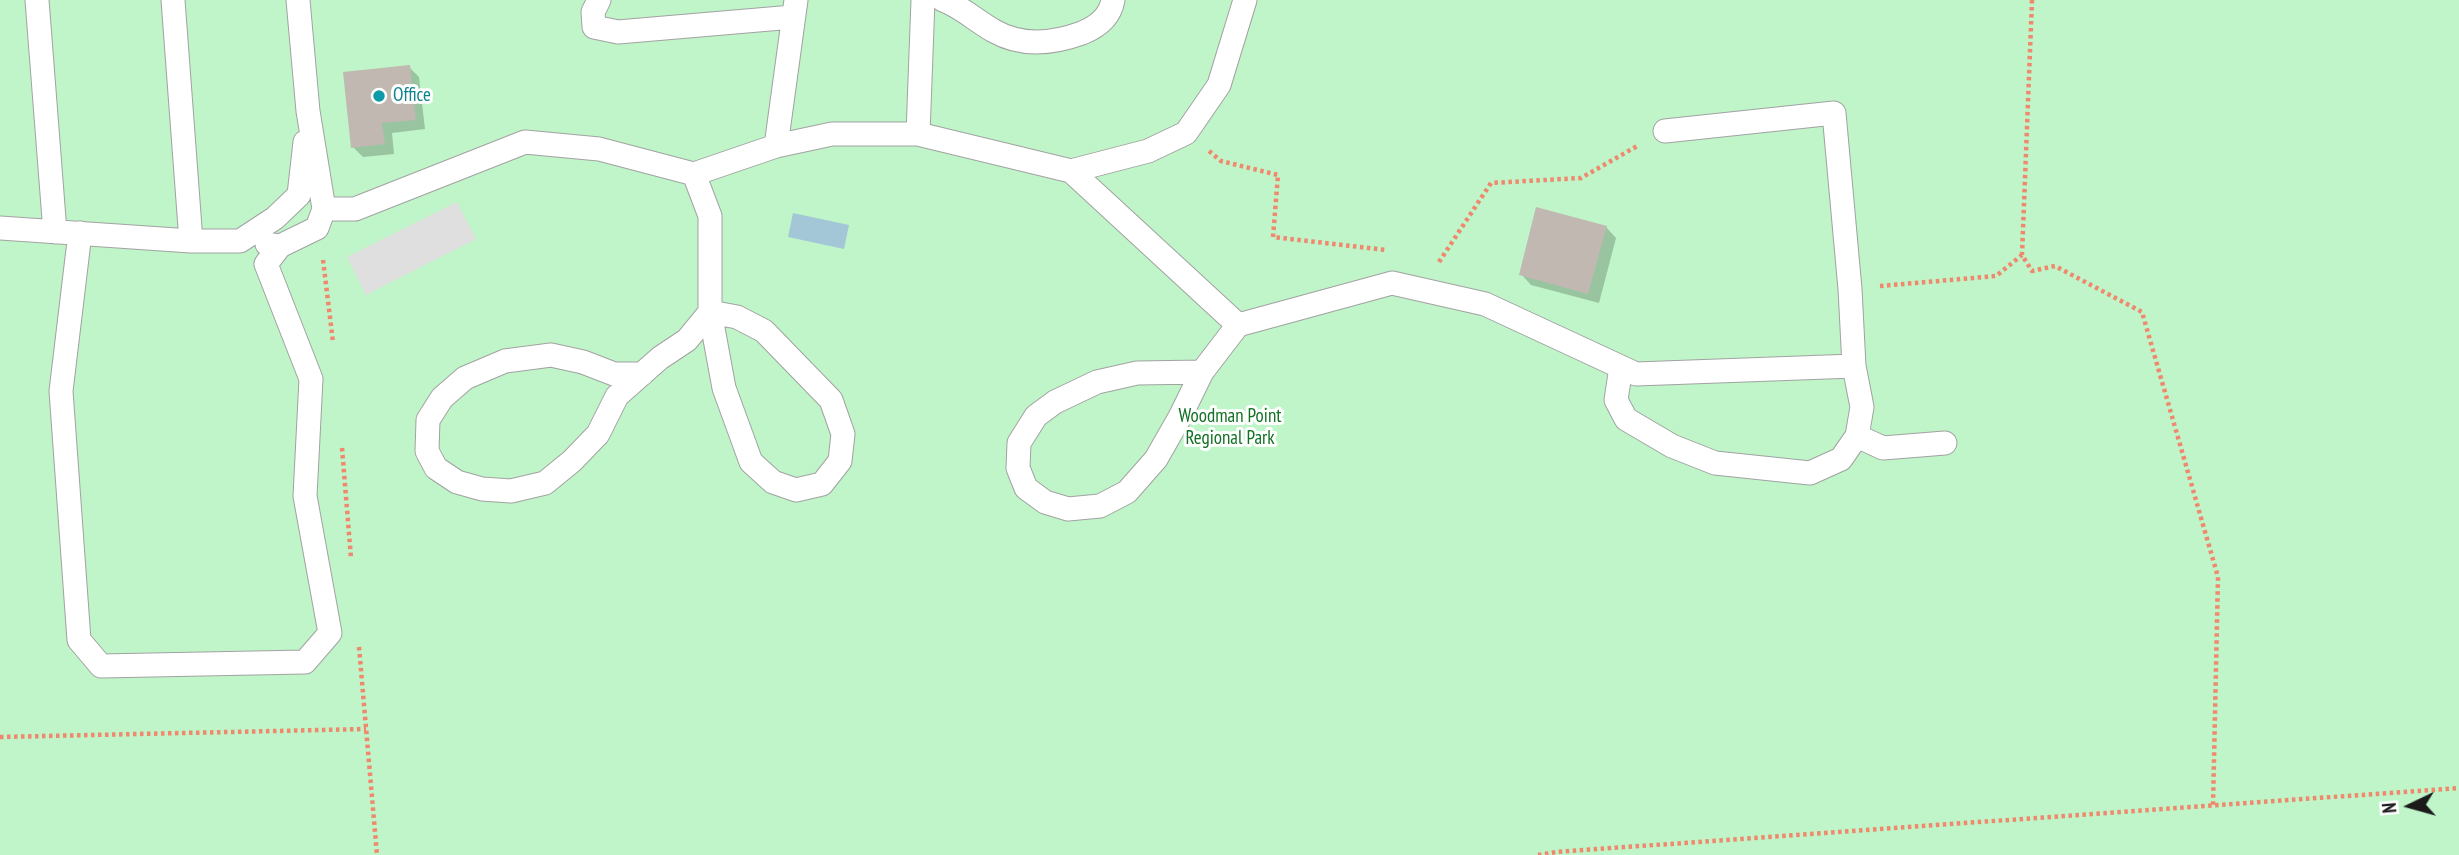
<!DOCTYPE html>
<style>
body{margin:0}
#map{position:relative;width:2459px;height:855px;overflow:hidden;background:#ece9e1;font-family:"PT Sans Narrow",sans-serif}
canvas{display:block}
.north{position:absolute;left:2375px;top:771px;width:70px;height:70px;-webkit-text-stroke:5px #fff;paint-order:stroke;rotate:265deg;font-size:19px;font-weight:700;line-height:28px;text-align:center;color:#1b1b1b}
.north::after{content:'';display:block;margin:auto;width:24px;height:32px;background:#1b1b1b;clip-path:polygon(50% 0,100% 100%,50% 72%,0 100%)}
</style>
<div id="map">
<canvas width="2459" height="855"></canvas>
<div class="north">N</div>
</div>
<script>
const c = document.querySelector('canvas').getContext('2d');
c.lineJoin = 'round';
function paint(path, color) {
  c.fillStyle = color;
  c.fill(path, 'evenodd');
}
function trace(path, color, width, dash) {
  c.strokeStyle = color;
  c.lineWidth = width;
  c.lineCap = dash ? 'butt' : 'round';
  c.setLineDash(dash || []);
  c.stroke(path);
}
function label(font, color, halo, rows, align = 'center') {
  c.font = font + ' "PT Sans Narrow",sans-serif';
  c.lineWidth = 6;
  c.setLineDash([]);
  c.textBaseline = 'middle';
  c.strokeStyle = halo;
  c.fillStyle = color;
  for (const [text, x, y, turn = 0] of rows) {
    c.save();
    c.translate(x, y);
    c.rotate((+turn || 0) * Math.PI / 180);
    c.textAlign = isNaN(turn) ? turn : align;
    if (halo) c.strokeText(text, 0, 0);
    c.fillText(text, 0, 0);
    c.restore();
  }
}
paint(new Path2D(`
 M0,0H2459V855H0Z`), '#bff5c8');
paint(new Path2D(`
 M457,202L476,239L366,295L347,257Z`), '#dfdfdf');
paint(new Path2D(`
 M793,213L849,225L844,249L788,237Z`), '#a4c7d7');
paint(new Path2D(`
 M409,67L419,77L425,129L392,133L394,154L363,157L353,147Z
 M1606,227L1616,238L1599,303L1531,285L1521,274Z`), '#0003');
paint(new Path2D(`
 M410,65L416,120L382,123L385,144L351,148L343,72Z
 M1536,207L1607,226L1588,294L1519,275Z`), '#c0b8b1');
const service = new Path2D(`
 M37,0L55,232
 M173,0L191,241
 M298,0L308,111L324,209H355L525,142L599,149L694,174L776,146L832,134H918L1071,171L1238,325L1392,283L1485,304L1636,374L1854,366L1850,289L1834,113L1665,131
 M599,0L593,12L594,27L618,32L793,17
 M943,0C962,7 976,21 994,31C1022,47 1052,44 1082,33C1097,27 1110,17 1113,0
 M918,134L923,0
 M776,146L796,0
 M1071,171L1148,151L1186,133L1219,85L1245,0
 M0,228L191,241H240L275,218L299,195L305,142
 M80,233L61,391L79,640L101,666L305,662L330,633L305,496L311,379L266,264L280,246
 M267,244L280,246L317,228L324,209
 M710,312L737,317L764,331L831,400L843,434L840,461L822,484L796,490L773,482L751,462L724,388Z
 M1621,367L1616,400L1626,419L1672,446L1715,463L1810,473L1841,459L1857,436L1862,407L1854,366
 M1202,372L1137,373L1097,382L1055,402L1036,416L1019,443L1018,468L1026,488L1045,502L1068,509L1100,506L1127,492L1156,459L1180,417L1202,372L1238,325
 M642,374H614L583,362L551,355L505,361L465,378L442,398L428,420L427,451L436,468L457,482L482,489L511,491L545,483L572,461L598,434L617,396L660,358L687,340L710,312V216L694,174
 M1857,436L1883,448L1945,443`);
trace(service, '#a2a2a2', 25);
trace(new Path2D(`
 M2032,0L2022,255L2032,271L2055,266L2142,312L2218,577L2213,805
 M1209,151L1221,161L1278,175L1273,237L1386,250
 M323,260L333,342
 M1439,262L1491,183L1581,178L1639,145
 M1880,286L1996,276L2022,255
 M342,448L351,558
 M359,647L377,855
 M0,737L366,729
 M1538,855L1556,852L2459,788`), '#f0886e', 4.5, [3.5, 3.5]);
trace(service, '#fff', 23);
for (const [x, y, r, color] of [
 [379,96,7,"#0f9aa8"]
]) {
  const dot = new Path2D();
  dot.arc(x, y, r, 0, 2 * Math.PI);
  c.fillStyle = color;
  c.fill(dot);
  trace(dot, '#fff', 2.5);
}
label('19px', '#0d838f', '#fff', [
 ["Office",393,96]
], 'left');
label('19px', '#127023', '#fff', [
 ["Woodman Point",1230,417],
 ["Regional Park",1230,439]
]);
</script>
